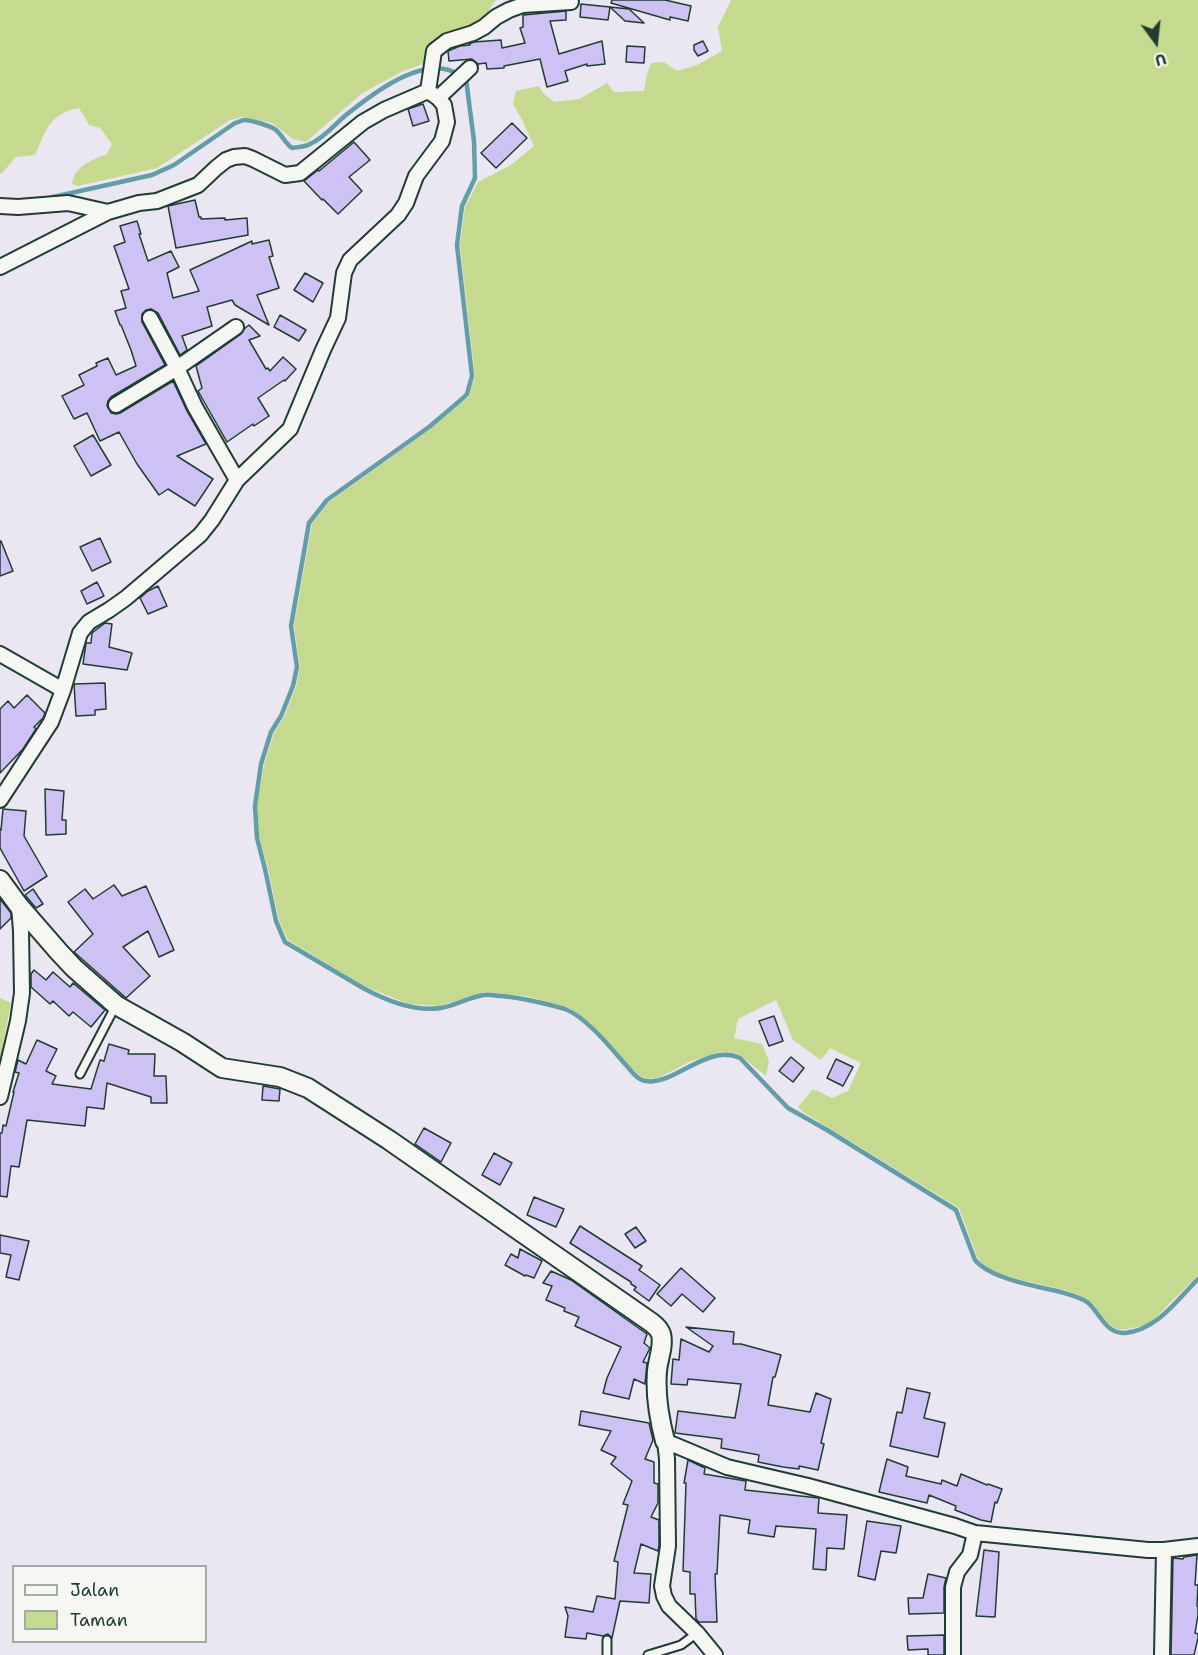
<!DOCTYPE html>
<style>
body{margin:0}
#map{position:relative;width:1198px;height:1655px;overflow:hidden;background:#eae6f2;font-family:"Shantell Sans",sans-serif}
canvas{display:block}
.legend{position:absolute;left:12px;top:1565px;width:195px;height:78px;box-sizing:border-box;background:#f6f6f2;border:2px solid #a0aca6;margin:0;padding:8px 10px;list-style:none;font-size:18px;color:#1f3d34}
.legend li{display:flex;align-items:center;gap:12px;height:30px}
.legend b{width:30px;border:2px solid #a0aca6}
.north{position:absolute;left:1126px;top:12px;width:60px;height:60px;-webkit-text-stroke:4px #f6f6f2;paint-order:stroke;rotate:165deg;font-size:16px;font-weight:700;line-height:24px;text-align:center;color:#1f3d34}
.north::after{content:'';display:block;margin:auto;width:21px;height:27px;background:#1f3d34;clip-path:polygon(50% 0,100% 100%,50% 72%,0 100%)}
</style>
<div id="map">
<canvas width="1198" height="1655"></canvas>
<ul class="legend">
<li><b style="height:8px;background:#f6f6f2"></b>Jalan</li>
<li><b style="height:16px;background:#c6da8f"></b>Taman</li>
</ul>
<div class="north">U</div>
</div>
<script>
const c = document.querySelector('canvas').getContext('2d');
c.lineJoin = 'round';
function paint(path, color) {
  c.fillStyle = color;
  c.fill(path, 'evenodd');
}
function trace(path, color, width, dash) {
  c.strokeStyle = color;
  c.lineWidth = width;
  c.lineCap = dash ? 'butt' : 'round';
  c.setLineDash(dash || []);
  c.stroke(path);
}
paint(new Path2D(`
 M0,0H496L480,23L425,63L401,72L361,94L306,142L293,139L272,123L243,117L230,120L157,168L78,186L72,184C74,166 92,160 107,154L112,144L100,128L89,125L79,108C49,114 47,129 35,155L16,157L3,172L0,174Z
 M731,0H1198V1275C1187,1286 1176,1297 1165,1308C1161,1312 1157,1317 1152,1321C1145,1326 1135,1328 1126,1329C1106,1333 1100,1306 1085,1298C1058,1283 996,1282 978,1259L959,1208L803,1112L798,1107L813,1089L832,1098L848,1091L861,1063L830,1048L821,1060L793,1040L776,1000L738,1019L734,1038L762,1044L769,1061L766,1076L741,1056L735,1053L720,1052L691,1061L660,1077L647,1079L637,1074L590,1023L574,1011L568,1007L525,996L484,992L440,1006L409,1004L364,986L288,940L279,920L268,868L259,837L257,806L264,765L274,733L284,717L296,687L300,667L294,626L312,524L329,502L430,429L464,401L469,396L475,377L460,245L465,207L478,182L511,165L534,146L521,118L513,104L516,91L539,86L543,93L554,102L579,99L607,83L614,92L644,91L647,74L651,63L664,62L677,71L697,65L722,51L718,27Z
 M0,998L11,1003L0,1059Z`), '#c6da8f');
trace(new Path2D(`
 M44,199L152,175L174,165L235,123C237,123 242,120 244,120C251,120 271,126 276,130C283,136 285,143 292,148C298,147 305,147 310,144C324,138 335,124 346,115C371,95 416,60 449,70C455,72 461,76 466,79L474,141L475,178L462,206L457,245L472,376L467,394L462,399L429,427L327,500L309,523L291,626L297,667L293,686L281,716L271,732L261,764L255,806L257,838L265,869L276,921L285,942L363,988C385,1000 415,1012 441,1008C455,1006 469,997 484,995C490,994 497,996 502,996C524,998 544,1003 565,1009C586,1017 610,1047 625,1064C631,1070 636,1080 646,1081C674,1086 707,1043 740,1058L788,1108L827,1130L956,1210L975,1260C990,1278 1034,1286 1057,1291C1067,1294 1078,1296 1087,1302C1100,1312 1105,1334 1125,1333C1157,1330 1177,1300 1198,1279`), '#639da5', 4.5);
const building = new Path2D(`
 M612,0H665L691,6L688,21L670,17V20L611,3Z
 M581,4L629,9L644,23L625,21L610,7L608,20L580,17Z
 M566,11V20L550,21L559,54L602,41L605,64L587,66V64L565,71L568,81L547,87L540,59L504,66V68L487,69L486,63L478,64L472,59L449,61L448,51L460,46L470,45L469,44L474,42L501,40L502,48L525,43L520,28L523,27V15Z
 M703,41L708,51L698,56L694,50V45Z
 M627,46L645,47L644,63L626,62Z
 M423,104L429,121L413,126L408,109Z
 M512,123L527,138L496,168L481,153Z
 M354,142L370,160L349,177L362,191L338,214L323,199L322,200L304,181L318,170L319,171Z
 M195,200L199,217H201V219L225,218V220L247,218L248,235L176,248L168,206Z
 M137,221L141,234H139L148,261L171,251L179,267L167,273L173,298L199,291L190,270L252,241V244L269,240L273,256L269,257L279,288L257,295L269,325L235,305L232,300L207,307L212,326L182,336L187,350L180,355L158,313L151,309L146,310L142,314V322L165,365L111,397L108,401L107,406L111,413L116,414L120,413L173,381L187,411L206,444L177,456L213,479L195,506L168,489L159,495L137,464L119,432L100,441L87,413L74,419L62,396L84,385L79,375L97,366L96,363L108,358L116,375L136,366L131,350L121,325H120L115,311L126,308L121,291L129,289L114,246L125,242L120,226Z
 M305,273L323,283L313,302L294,290Z
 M280,315L306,330L299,341L274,327Z
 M249,325L260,336L249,340L266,369L268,368L270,371L283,357L296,369L285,381L284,380L258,398L269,416L254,426L253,424L227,442L198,391L202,388L196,366L241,334L245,328Z
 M93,435L111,465L91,476L74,446Z
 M100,538L111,562L92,571L80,547Z
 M0,541H1L13,571L0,576Z
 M97,582L104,596L87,604L81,591Z
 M158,586L167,606L148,614L140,598L148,591Z
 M105,623L112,624L109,647L132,653L127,670L83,664L86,643H91L92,633Z
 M105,683L106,709L95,710V715L76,716L74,684Z
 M27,695L45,713L43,718L34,727L36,729L23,749L0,773V709L8,701L14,708Z
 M45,789L64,791L62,820H66V834L46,835Z
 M3,809L26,811L24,836L47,876L24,891L0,848V829L1,830Z
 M114,885L122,896L146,886L174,950L159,957L148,931L123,947L150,976L126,998L74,952L93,934L68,902L85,889L93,899Z
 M33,889L43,904L36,908L25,895Z
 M0,899L11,913V918L0,929Z
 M34,970L46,980L53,972L70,987L73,983L105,1010L91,1027L73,1012L69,1016L53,1001L50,1004L31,987V974Z
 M774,1016L783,1041L769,1046L759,1021Z
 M37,1040L57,1049L46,1071L56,1076L52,1084L91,1089L100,1060L104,1061L109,1044L129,1050L128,1054H155L154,1076H166L167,1103H151V1097L107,1083L104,1109L87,1107L85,1126L27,1120L19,1167L11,1166L7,1197L0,1196V1133H2L3,1125L6,1126L14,1092H13L19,1073L15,1072L18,1060L26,1064Z
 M791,1057L804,1068L793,1082L779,1071Z
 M836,1059L853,1067L843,1086L827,1078Z
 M263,1086L280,1089L279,1101L262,1100Z
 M424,1128L451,1143L441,1162L415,1144Z
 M494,1153L512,1163L500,1185L482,1175Z
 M534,1197L564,1209L556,1227L527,1215Z
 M580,1226L642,1266L639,1270L660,1285L649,1301L634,1290L636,1287L631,1284V1282L570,1243Z
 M636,1227L646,1241L635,1248L625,1234Z
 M0,1235L29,1241L19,1280L6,1277L11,1255L0,1253Z
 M520,1249L542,1261L534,1278L526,1275L525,1276L505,1265L511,1254L518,1258Z
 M681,1268L715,1298L703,1312L682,1294L671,1306L657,1294Z
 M551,1271L571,1280L647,1334L644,1343L650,1348L643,1362L647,1363L645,1384L634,1379L629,1399L603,1393L607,1378L621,1347L575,1326L579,1317L564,1311L565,1308L546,1300L552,1286L543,1283Z
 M686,1327L734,1332L733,1344H741L781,1355L775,1377H773L768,1405L810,1412L816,1393L831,1399L821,1443L824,1444L818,1470L799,1466V1469L783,1467L758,1462L759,1455L721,1448L722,1439L675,1433L678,1411L735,1418L741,1384L688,1379L687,1385L671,1384L673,1359L679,1360L681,1339L709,1352L713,1346Z
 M907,1388L930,1393L924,1418L945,1423L938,1457L890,1446L897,1412L902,1413Z
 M581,1411L649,1423L653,1440L645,1459L654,1462V1483L658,1484V1503L651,1517L659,1520V1545L658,1551L641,1544L634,1573L651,1574L649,1603L620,1601L612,1638L608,1634L603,1636L587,1633L586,1639L565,1637L568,1616L565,1607L593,1612L597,1596L615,1599L618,1562L614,1561L628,1505L623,1504L632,1481L611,1464L616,1457L601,1450L611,1431L579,1425Z
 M887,1459L908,1467L906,1476L941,1484L942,1480L957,1486L961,1474L987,1485L988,1484L1002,1489L997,1503L995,1502L991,1522L981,1520L955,1510L956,1506L929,1495L927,1503L879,1492Z
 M688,1460L705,1468L704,1474L746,1481L745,1490L819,1498L818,1513L847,1515L844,1549L827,1548L826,1570L813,1569L816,1529L776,1526L774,1537L748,1533L750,1520L720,1515L717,1574H715L717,1622H699L696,1619L695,1594H690V1572L683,1571L686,1483H684Z
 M867,1521L901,1526L896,1553L881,1551L875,1580L858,1576Z
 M984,1550L999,1552L995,1617L976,1616Z
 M1197,1555L1195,1585H1198L1197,1606L1198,1607V1615L1195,1633L1198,1634V1638L1194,1655H1171L1173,1558L1183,1559L1184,1557Z
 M928,1574L946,1578L944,1587V1613L909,1614L908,1598H923Z
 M944,1635V1655H928V1649L908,1650L907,1636Z`);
paint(building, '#cec1f3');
trace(building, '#1f3d34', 1.5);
const lane = new Path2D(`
 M80,1074L116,1005
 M607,1655V1640
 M648,1655L681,1645L697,1633`);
const street = new Path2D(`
 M428,91L434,51L447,41L473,33L484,27L496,17L509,10L523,5L571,2
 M438,98L470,68
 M0,206L18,207L68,203L108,212
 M0,267L108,212L139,203L157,201L198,185L216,168L226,160L234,157L245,156L253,159L285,175L300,173L363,122L384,110L428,91L438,98L444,105L447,122L442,141L416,176L406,203L398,215L350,260L344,273L338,318L323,350L290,429L237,480L212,520L200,535L126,598L109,610L89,622L80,633L63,690L51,722L0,800
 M150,318L177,368L195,407L237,480
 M116,405L177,368L236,327
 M0,654L63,690
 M0,1097L18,1021L22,993L21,931L19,906
 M715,1655L697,1633L669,1606L664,1596L662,1586L668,1546L667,1459L665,1441L727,1467L808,1486L955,1526L975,1533L1148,1550H1164L1198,1546
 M953,1655V1587L957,1572L970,1555L975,1533
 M1162,1655L1164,1550`);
const secondary = new Path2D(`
 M0,880L19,906L59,952L74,968L116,1005L182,1042L222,1068L280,1077L308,1088L389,1140L652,1323C656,1326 659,1329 661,1334C664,1346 658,1359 657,1371C655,1395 659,1418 665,1441`);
trace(lane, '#1f3d34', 11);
trace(street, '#1f3d34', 18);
trace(secondary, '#1f3d34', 22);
trace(lane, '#f6f6f2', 7);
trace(street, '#f6f6f2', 14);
trace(secondary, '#f6f6f2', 18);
</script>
